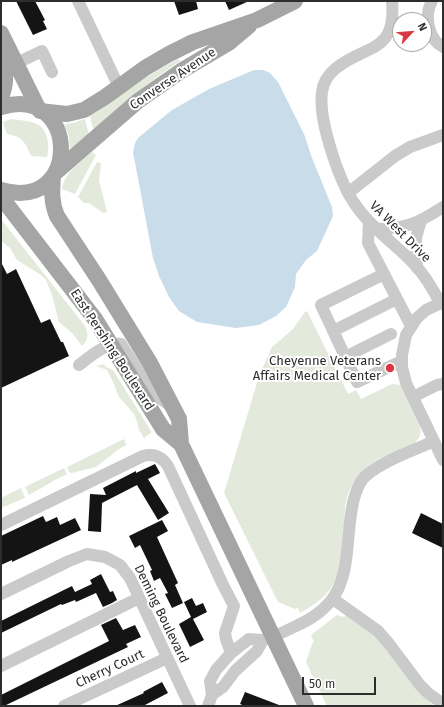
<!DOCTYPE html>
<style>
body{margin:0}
#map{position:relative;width:444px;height:707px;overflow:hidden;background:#fff;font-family:"Fira Sans",sans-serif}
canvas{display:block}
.frame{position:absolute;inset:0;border:2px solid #2d2d2d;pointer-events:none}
.north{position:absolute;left:392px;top:12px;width:40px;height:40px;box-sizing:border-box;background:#fff;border:1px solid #ababab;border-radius:50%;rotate:64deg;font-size:11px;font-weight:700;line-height:16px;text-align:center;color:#2d2d2d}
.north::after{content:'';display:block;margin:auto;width:14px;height:18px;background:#d93944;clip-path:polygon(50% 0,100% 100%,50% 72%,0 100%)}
.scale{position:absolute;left:302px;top:677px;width:74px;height:18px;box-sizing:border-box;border:2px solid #2d2d2d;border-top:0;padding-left:5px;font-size:12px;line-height:14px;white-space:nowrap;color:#2d2d2d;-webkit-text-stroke:3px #fff;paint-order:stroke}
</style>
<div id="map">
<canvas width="444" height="707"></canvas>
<div class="frame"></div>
<div class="north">N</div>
<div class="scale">50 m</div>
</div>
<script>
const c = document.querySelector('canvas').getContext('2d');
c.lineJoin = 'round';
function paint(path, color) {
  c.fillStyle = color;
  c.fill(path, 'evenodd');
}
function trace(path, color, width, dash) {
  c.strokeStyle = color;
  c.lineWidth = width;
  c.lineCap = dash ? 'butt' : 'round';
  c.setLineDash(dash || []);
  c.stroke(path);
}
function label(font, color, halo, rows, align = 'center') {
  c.font = font + ' "Fira Sans",sans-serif';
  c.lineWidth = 4;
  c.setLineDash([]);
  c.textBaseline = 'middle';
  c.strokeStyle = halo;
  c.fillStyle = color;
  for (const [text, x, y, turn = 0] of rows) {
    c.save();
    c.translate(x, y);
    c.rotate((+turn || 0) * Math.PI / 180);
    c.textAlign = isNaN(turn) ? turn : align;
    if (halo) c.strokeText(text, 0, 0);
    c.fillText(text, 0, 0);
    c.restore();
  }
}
paint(new Path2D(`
 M178,59L180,61C148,82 122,105 94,131L93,129L90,116L145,78Z
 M11,119C19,120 30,121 37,124C48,129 50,147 47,157L31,156C25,142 23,137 7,134L3,122Z
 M85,119L89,135L70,150L69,136L64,124L73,123Z
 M92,152L96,155L75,194L62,189C64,173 81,162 92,152Z
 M97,162L101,163L99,180L107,212L103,213L89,203H84L78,197Z
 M1,219L85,326C89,335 88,339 82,346L73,334L59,322L52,295L46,280L41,275L17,260L10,248L1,241Z
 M307,311L348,394L356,390L361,399L392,384L401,385C407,397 424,423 420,435C415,450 392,452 379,459C367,465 357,476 350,489C345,499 345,510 344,522C339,568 346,588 300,613L298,608L295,609L278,602L224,493L259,376L272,347L293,329L305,312Z
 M104,364L106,367L113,370L151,431V433L144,438L139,430L137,421L134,414L119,397L114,384L107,370L96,366Z
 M124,439L126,445L119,449L96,467L72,473L69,472L67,467Z
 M64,468L67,474L55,480L29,495L25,487Z
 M21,488L25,498L1,508V498Z
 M337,615L344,617L346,615L370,631L383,644L416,689L434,706H327L306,662L312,644L314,642L311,635Z`), '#e3eadb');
paint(new Path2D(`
 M254,70H263L270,73L278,82L304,134L312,158L332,207L333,216L317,251L306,260L296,274L295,287L286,307L276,316L259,325L236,328L197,322L179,311L169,297L159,276L153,258L133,152L135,143L138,138L172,110L209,89Z`), '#c8dce9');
paint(new Path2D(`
 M16,1H35L45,20L43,21L47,29L33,35Z
 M174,1H196L198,9L179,15Z
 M225,1H249L229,10Z
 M1,262L7,274L16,269L41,323L50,319L61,342H63L69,356L1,388Z
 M155,464L160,473L148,479L169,513L158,520L137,485L102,503L101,532L88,531L90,494L106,495L103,488L136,471V473Z
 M421,513L443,524V548L412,533Z
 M43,516L46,522L57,517L60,525L75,518L81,530L12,562V560L1,565V536Z
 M162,520L168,531L157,537L178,583L175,585L183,603L172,608L165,594L168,593L160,578L154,581L150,571L152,570L140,545L135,548L129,536Z
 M101,574L110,592L113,591L117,600L112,603L103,607L96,593L76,602L75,600L62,605L61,604L1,633V621L72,586L75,592L92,584L90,580Z
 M192,598L196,606L203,603L207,612L193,619L204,640L190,647L179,624L191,617L184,602Z
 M116,618L123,630L135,625L141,637L126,644L128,647L4,706H1V695L109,641L101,625Z
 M162,682L168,693L143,706H115L144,693L143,692Z
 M245,692L279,705V706H245L240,704Z`), '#141414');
trace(new Path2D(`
 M78,1L119,87
 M392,1C397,55 364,44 335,69C328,75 323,83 322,92C318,120 340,185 357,207C373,230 397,245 415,265C426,277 433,289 440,303
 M432,1C424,15 428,39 443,47
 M17,63L42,51L52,72
 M348,193L395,156L410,147L443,135
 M369,222L368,243L411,326
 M376,229C407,229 418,223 443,207
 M417,268L416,238L421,220
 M384,274L321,305L357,382L402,361
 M443,302L426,310L417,318L406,335L402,355V367L406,383L443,460
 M333,331L397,299
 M345,357L391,334
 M79,365C88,358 110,340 121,344L148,386L157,396L171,406
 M413,397L437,385L443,384
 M1,525L143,456C154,453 162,457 168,466L223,585L234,606L225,633L226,639L231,653
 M1,594L69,561L87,554L105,557L120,565L130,578L190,706
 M333,599L378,631L390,645L420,685L428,693L443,704
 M1,666L139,598
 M212,695L223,687L235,671L257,651L263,640
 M64,706L167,658
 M208,706L212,695L210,681L216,670L231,653L249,639C253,639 258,640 262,640C270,639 290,629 298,625C348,602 345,569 350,521C352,507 354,492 362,480C374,464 415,450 434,441`), '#cacaca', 12);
trace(new Path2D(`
 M1,33L39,110
 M1,51C5,66 8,82 1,97
 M1,107C80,83 82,214 1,190
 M40,111L67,114L84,110L105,97L145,68L169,54L193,42L257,20L295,1
 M55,173L138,101L181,71L230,42L249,26
 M53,176C52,190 51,202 57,216L99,280L150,363L179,419L181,444L306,706
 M1,197L95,319L163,429L181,444`), '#a5a5a5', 16);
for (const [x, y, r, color] of [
 [390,368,5,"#d93944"]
]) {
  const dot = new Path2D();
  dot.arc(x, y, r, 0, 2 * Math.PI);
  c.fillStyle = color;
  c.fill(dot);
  trace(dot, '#fff', 1.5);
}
label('13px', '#2d2d2d', '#fff', [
 ["Converse Avenue",173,79,-34],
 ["VA West Drive",400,232,45],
 ["East Pershing Boulevard",112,350,57],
 ["Deming Boulevard",161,614,64],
 ["Cherry Court",110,669,-25]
]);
label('13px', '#2d2d2d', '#fff', [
 ["Cheyenne Veterans",381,361],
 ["Affairs Medical Center",381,376]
], 'right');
</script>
